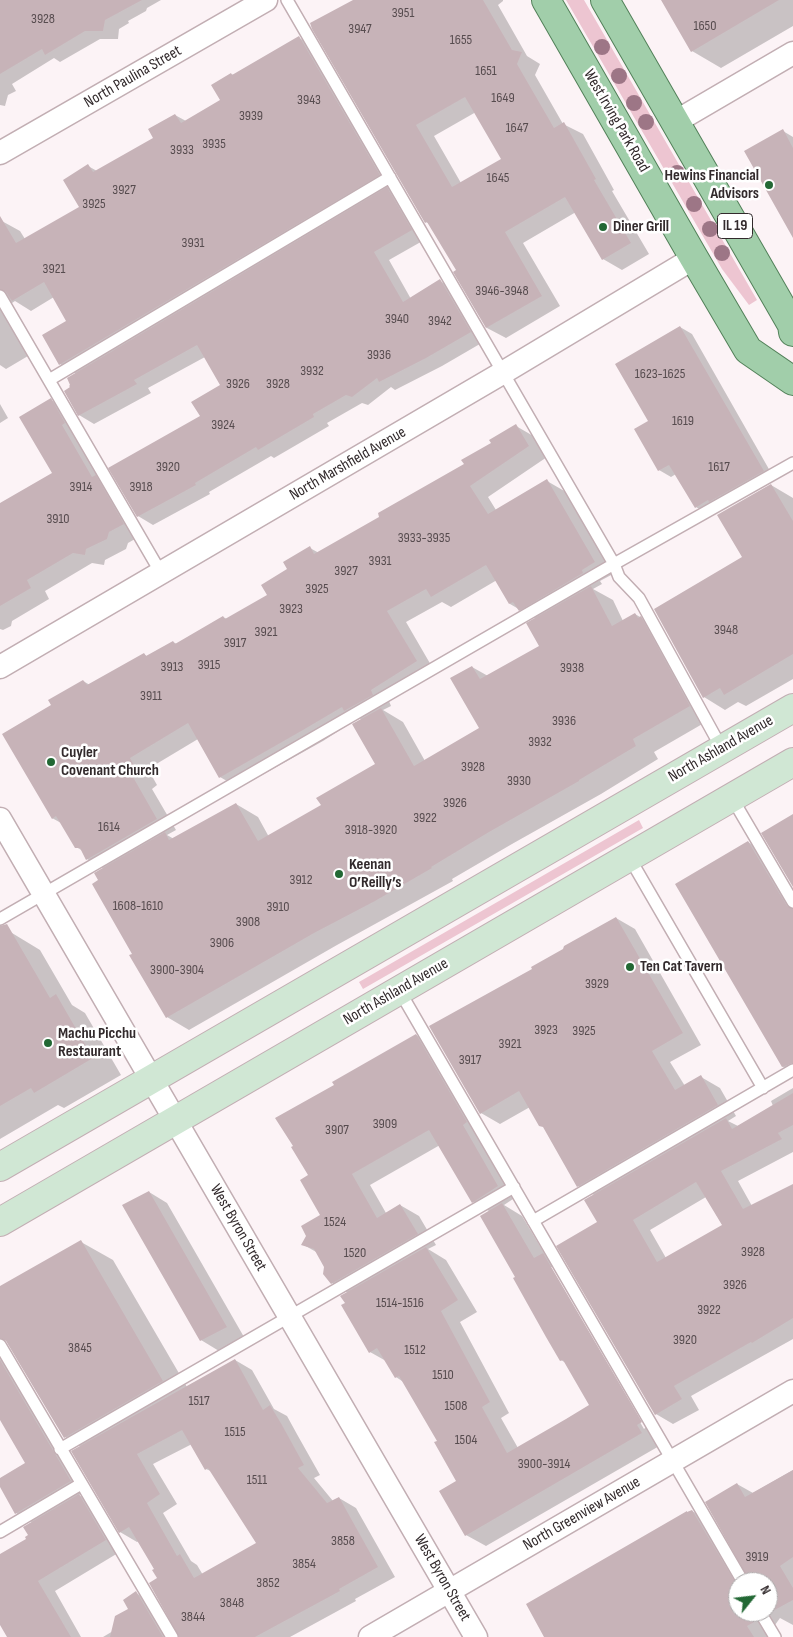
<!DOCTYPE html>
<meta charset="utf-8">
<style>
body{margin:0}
#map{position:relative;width:793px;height:1637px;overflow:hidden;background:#fcf3f6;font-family:"Sofia Sans Condensed",sans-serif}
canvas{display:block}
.north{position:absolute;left:728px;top:1572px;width:50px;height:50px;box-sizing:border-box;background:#fff;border:1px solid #adaaab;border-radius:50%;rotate:61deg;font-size:14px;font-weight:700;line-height:20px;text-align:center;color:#322a2c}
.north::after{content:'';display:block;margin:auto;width:18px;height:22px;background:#226834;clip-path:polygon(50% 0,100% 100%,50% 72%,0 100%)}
</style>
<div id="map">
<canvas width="793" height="1637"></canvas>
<div class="north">N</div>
</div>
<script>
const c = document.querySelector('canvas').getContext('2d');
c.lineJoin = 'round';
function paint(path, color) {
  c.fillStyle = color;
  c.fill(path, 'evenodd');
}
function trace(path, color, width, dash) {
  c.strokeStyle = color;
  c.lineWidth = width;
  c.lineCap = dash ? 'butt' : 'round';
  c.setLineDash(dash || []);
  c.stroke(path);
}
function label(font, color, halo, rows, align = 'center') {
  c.font = font + ' "Sofia Sans Condensed",sans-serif';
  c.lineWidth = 5;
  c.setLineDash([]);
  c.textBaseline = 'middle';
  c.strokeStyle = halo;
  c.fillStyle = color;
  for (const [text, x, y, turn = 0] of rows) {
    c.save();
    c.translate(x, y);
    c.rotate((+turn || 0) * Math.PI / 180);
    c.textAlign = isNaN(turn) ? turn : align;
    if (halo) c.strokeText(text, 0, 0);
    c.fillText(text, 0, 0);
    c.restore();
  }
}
paint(new Path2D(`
 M566,0H584L757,300L749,305L722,269Z
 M639,820L643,828L363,989L359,982Z`), '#edc5d1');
paint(new Path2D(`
 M0,0H161L147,8L146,11L128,21L129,23L119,29L118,39H100L60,62L54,58L12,84L16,91L8,95L5,106L0,105Z
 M359,0H503V1L498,5L527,56L540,64L535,75L563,124L583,134L614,190L612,191L649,254L622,270L603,259L576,212L523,243L560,306L506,338L487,328L455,272L458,271L430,224L426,222ZM476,112L503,159L461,183L434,136Z
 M662,0H793V26L721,68L692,51Z
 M299,38L318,48L398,186L390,190L402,198L426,239L389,260L411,299L440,281L456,290L485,341L442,366L395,390L391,387L368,405L362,403L327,423L329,426L274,458L271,456L209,492L210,494L153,525L138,516L222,386L205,357L148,388L151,393L94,424L79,415L71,388L76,374L60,364L68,322L54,297L31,311L15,301L12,303V311L17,320L10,324L28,356L6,369L0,365V220L20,231L25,239L81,207L88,166L97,171L155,138L175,115L186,121L222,101L231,74L234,75Z
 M783,131L793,137V235Z
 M680,327L692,334L774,478L707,514L696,507L676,474L671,477L659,470L635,429L650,421Z
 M51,400L70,411L142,535L128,543L126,549L105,560L104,565L92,563L45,591L49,599L12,621L11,626L3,630L0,629V504L54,474Z
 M0,404L8,418L0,423Z
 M516,426L535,437L547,457L488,497L496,510L547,481L566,492L613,574L600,581L602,584L593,589L613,600L623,621L635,614L657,627L711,719L654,752L658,759L601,794L512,844L452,879L453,881L337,945L189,1030L167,1017L131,956L134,954L99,881L104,869L87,859L83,851L76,847L61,823L52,818L53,706L83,681L90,685L144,654L148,657L173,642L177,644L223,617L227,619L268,596L289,570L310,548L319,553L381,517L465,464ZM497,580L510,604L536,619L541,646L488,676L472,667L481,729L425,761L403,722L383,710L391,706L389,701L435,672L406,622L442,602L451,607ZM359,718L362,720L377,764L322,806L269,837L258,817L236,804L174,839L167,835L176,830L152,789L157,785L148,769L198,739L220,777L239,788L323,741Z
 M771,485L793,498V679L746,706L738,702L725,710L704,697L743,558Z
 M748,842L766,853L793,898V1064L789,1062L788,1064L793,1067V1072L783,1067L677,884Z
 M616,918L635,929L701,1045L670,1062L685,1086L701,1077L720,1088L736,1116L728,1121L738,1126L773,1106L771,1101L793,1088V1152L738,1181L752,1206L793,1186V1339L691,1396L699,1410L673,1424L656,1414L599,1223L594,1195L578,1186L544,1127L530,1107L500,1124L481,1113L534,969ZM706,1197L723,1226L666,1258L650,1230Z
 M0,931L12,933L40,950L72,1005L85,1013L121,1075L64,1108L58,1105L0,1139Z
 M416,1035L435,1046L516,1197L504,1205L522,1216L546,1256L563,1266L661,1445L486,1546L466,1535L458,1481L438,1441L405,1383L396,1377L386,1361L370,1352L347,1303L348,1293L332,1283L326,1267L318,1253L302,1244L322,1215L309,1176L335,1085ZM440,1145L473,1202L489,1211L517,1278L561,1360L566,1363L591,1405L518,1448L501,1418L509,1413L460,1322L477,1312L446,1260L428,1249L436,1245L419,1216L400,1205L386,1213L370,1185ZM550,1267H553L646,1427L644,1429Z
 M149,1192L167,1203L244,1337L219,1351L201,1340Z
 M81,1242L113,1260L187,1387L235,1360L252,1370L274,1409L287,1416L298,1436L320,1475L314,1478L333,1501L339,1498L356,1508L395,1577L355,1599L356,1601L290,1637H181L155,1570L139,1541L137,1542L120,1532L81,1447L65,1437L0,1318V1288ZM192,1444L206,1469L213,1472L258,1543L203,1575L197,1565L191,1561L163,1513L177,1504L153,1464Z
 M0,1359L14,1366L87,1490L79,1495L96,1505L123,1550L55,1591L81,1637H9L0,1622V1555L28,1539L33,1523L16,1513L0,1485V1479L27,1464L0,1418Z
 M793,1470V1625L780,1618L775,1625L779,1634L773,1637H545L692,1511L715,1524L749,1582H738V1612H768V1582H751L737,1484L753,1493Z
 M136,1593L153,1603L174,1637H103L113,1631L129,1609Z`), '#0003');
paint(new Path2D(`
 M0,0H142L105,20L103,31H85L45,55L42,49L0,74Z
 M353,0H483L512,50L522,52L517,64L554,128L564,122L596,179L594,180L631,243L602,260L565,197L505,232L542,296L486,328L453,272L456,270L427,222L425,223L312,29L310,23ZM465,97L501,159L452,187L416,125Z
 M661,0H779L691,52Z
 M299,36L380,175L59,365L42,335L66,321L44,282L12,301L6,292L0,289V216L16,243L79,207L63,180L88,164L93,172L153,138L148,129L175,114L181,123L220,100L211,85L231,73L232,75Z
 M783,129L793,148V238L744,151Z
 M387,187L412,230L374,252L403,302L440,279L471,332L426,358L379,382L377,378L352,397L346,395L313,414L314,417L258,450L256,447L195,483L196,485L137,517L108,468L200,416L191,402L220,385L197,345L134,380L137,384L78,416L64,391L70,387L69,386L70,385L67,378Z
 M680,326L764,471L709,502L708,500L695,508L669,465L658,471L634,429L648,421L615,364Z
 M51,398L65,423L62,425L92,477L96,475L124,524L109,532L107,539L86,549L85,555L73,553L27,580L31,588L0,606V503L52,473L19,417Z
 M516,424L529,446L470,486L488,514L547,479L595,562L582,570L583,573L519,611L513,602L509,604L486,565L431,597L426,589L387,611L417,661L371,690L373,695L344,711L342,707L303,730L219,778L188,723L130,758L139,774L133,777L157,819L86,860L80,848H75L56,816L52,819L2,734L51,705L48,700L83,680L87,685L144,653L146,656L173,641L175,644L223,616L225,619L267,595L261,585L287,569L283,562L310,546L314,554L379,517L378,513L464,464L461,460L491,443L489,440Z
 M771,484L793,521V654L724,695L720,688L703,698L654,609L742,557L717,515Z
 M591,586L612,626L635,613L638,618L641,616L690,706L633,739L636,746L579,780V781L489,832L431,867L432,868L375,901L314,933L166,1018L129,955L132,954L92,884L98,880L94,873L165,832L169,840L236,803L258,841L321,805L316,798L375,764L352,724L381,708L414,766L479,728L450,678L472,666L480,679L539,646L526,623Z
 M793,814V887L761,833Z
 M748,841L787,906L793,909V1063L782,1067L675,884Z
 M616,917L683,1033L652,1051L675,1090L701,1075L718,1105L577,1187L543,1127L539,1126L519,1091L480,1114L429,1026L532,969L531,967L563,949L564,946Z
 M7,924L50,998L56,994L93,1058L34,1093L31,1088L0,1106V926Z
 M416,1034L467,1122L463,1125L498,1186L472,1203L429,1130L352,1174L377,1218L400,1204L418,1234L331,1284L323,1274L324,1267L314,1249L301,1245L306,1236L301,1226L320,1215L300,1180L308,1175L291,1147L293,1146L275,1118L334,1085L332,1082Z
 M793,1093V1125L778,1133L782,1139L721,1171L743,1209L793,1184V1318L752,1343L751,1342L674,1386L682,1399L655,1415L556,1246L597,1222L584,1200L726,1118L732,1129ZM696,1182L722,1225L657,1262L633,1220Z
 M149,1191L227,1327L200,1341L122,1205Z
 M502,1203L534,1258L543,1253L642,1422L637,1425L642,1433L465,1536L439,1491L456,1481L434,1442L437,1441L399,1376L395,1378L377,1348L369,1353L341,1305L345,1303L340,1296L426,1247L458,1300L441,1311L490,1402L482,1407L507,1453L566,1419L589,1405L563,1360L560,1361L546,1337L513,1278L515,1277L480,1216Z
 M81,1240L163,1381L64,1438L6,1341L0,1338V1286Z
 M235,1359L263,1410L270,1405L282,1425L304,1465L298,1468L327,1503L339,1497L378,1567L339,1589L340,1591L255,1637H179L149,1583L157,1578L152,1570L154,1569L129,1527L119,1533L71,1451ZM182,1430L205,1470L208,1468L256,1543L194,1578L180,1554L177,1556L147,1503L160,1494L137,1454Z
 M0,1360L71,1481L15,1514L0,1487V1478L25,1463L0,1420Z
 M793,1470V1557L780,1566L793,1588V1600L769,1613L768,1611V1582H750L705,1502L737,1483L745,1497Z
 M79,1494L106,1540L38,1581L71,1637H7L0,1625V1554L26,1539L25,1537L28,1535L23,1527Z
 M692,1510L738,1587V1612H753L756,1621L747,1626L754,1637H544L526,1604L687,1511V1512Z
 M136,1591L163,1637H110L115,1616L128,1609L123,1600Z`), '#c7b3b8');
const service = new Path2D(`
 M287,0L614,564L619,577L639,598L722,749
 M0,296L161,573
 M49,380L390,177
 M732,798L793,902
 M629,857L763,1088
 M0,919L614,564L793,463
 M399,990L743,1582
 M533,1221L793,1070
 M0,1345L172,1637
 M60,1449L514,1187
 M0,1532L81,1484
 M760,1612L775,1637`);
const minor = new Path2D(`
 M675,122L793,53
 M0,153L266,0
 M0,667L504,372L694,258
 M0,819L476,1637
 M370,1637L793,1391`);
const secondary = new Path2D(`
 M0,1167L793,708
 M0,1222L793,762`);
const primary = new Path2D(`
 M546,0L694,258L748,350L793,381
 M605,0L792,325L793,332`);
trace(service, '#c2aeb3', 14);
trace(minor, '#c2aeb3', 25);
trace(secondary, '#c2aeb3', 30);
trace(primary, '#528059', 30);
trace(service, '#fff', 11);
trace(minor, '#fff', 22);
trace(secondary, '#d0e7d4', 28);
trace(primary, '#a1ceaa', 28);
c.fillStyle = '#9d7686';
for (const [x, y] of [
 [602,47],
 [619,76],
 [634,103],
 [646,122],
 [677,173],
 [694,204],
 [710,229],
 [722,253]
]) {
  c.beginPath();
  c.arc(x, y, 8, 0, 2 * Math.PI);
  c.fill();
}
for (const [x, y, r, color] of [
 [769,185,5,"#226834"],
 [603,227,5,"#226834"],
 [51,762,5,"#226834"],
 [339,874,5,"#226834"],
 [630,967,5,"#226834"],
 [48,1043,5,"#226834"]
]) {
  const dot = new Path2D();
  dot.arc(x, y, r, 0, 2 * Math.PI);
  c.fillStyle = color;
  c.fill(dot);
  trace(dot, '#fff', 2);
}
label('14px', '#574c4f', null, [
 ["3951",403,13],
 ["3928",43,19],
 ["1650",705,26],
 ["3947",360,29],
 ["1655",461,40],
 ["1651",486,71],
 ["1649",503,98],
 ["3943",309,100],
 ["3939",251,116],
 ["1647",517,128],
 ["3935",214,144],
 ["3933",182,150],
 ["1645",498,178],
 ["3927",124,190],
 ["3925",94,204],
 ["3931",193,243],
 ["3921",54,269],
 ["3946-3948",502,291],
 ["3940",397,319],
 ["3942",440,321],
 ["3936",379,355],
 ["3932",312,371],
 ["1623-1625",660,374],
 ["3926",238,384],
 ["3928",278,384],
 ["1619",683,421],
 ["3924",223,425],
 ["3920",168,467],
 ["1617",719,467],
 ["3914",81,487],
 ["3918",141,487],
 ["3910",58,519],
 ["3933-3935",424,538],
 ["3931",380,561],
 ["3927",346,571],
 ["3925",317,589],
 ["3923",291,609],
 ["3948",726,630],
 ["3921",266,632],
 ["3917",235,643],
 ["3915",209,665],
 ["3913",172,667],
 ["3938",572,668],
 ["3911",151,696],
 ["3936",564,721],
 ["3932",540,742],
 ["3928",473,767],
 ["3930",519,781],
 ["3926",455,803],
 ["3922",425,818],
 ["1614",109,827],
 ["3918-3920",371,830],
 ["3912",301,880],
 ["1608-1610",138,906],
 ["3910",278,907],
 ["3908",248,922],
 ["3906",222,943],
 ["3900-3904",177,970],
 ["3929",597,984],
 ["3923",546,1030],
 ["3925",584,1031],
 ["3921",510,1044],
 ["3917",470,1060],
 ["3909",385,1124],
 ["3907",337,1130],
 ["1524",335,1222],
 ["3928",753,1252],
 ["1520",355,1253],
 ["3926",735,1285],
 ["1514-1516",400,1303],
 ["3922",709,1310],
 ["3920",685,1340],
 ["3845",80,1348],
 ["1512",415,1350],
 ["1510",443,1375],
 ["1517",199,1401],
 ["1508",456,1406],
 ["1515",235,1432],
 ["1504",466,1440],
 ["3900-3914",544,1464],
 ["1511",257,1480],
 ["3858",343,1541],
 ["3919",757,1557],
 ["3854",304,1564],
 ["3852",268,1583],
 ["3848",232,1603],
 ["3844",193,1617]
]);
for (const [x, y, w] of [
 [735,226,35]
]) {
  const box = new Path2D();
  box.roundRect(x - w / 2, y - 12.5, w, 25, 4);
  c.fillStyle = '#fff';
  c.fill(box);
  trace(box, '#322a2c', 1);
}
label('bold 15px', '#322a2c', null, [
 ["IL 19",735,226]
]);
label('16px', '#322a2c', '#fff', [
 ["North Paulina Street",133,77,-30],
 ["West Irving Park Road",616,121,60],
 ["North Marshfield Avenue",348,464,-30],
 ["North Ashland Avenue",721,749,-30],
 ["North Ashland Avenue",396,992,-30],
 ["West Byron Street",238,1228,60],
 ["North Greenview Avenue",582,1514,-30],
 ["West Byron Street",442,1578,60]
]);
label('bold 16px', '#322a2c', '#fff', [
 ["Hewins Financial",759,176,"right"],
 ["Advisors",759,194,"right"],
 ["Diner Grill",613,227],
 ["Cuyler",61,753],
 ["Covenant Church",61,771],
 ["Keenan",349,865],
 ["O’Reilly’s",349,883],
 ["Ten Cat Tavern",640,967],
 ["Machu Picchu",58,1034],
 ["Restaurant",58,1052]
], 'left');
</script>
